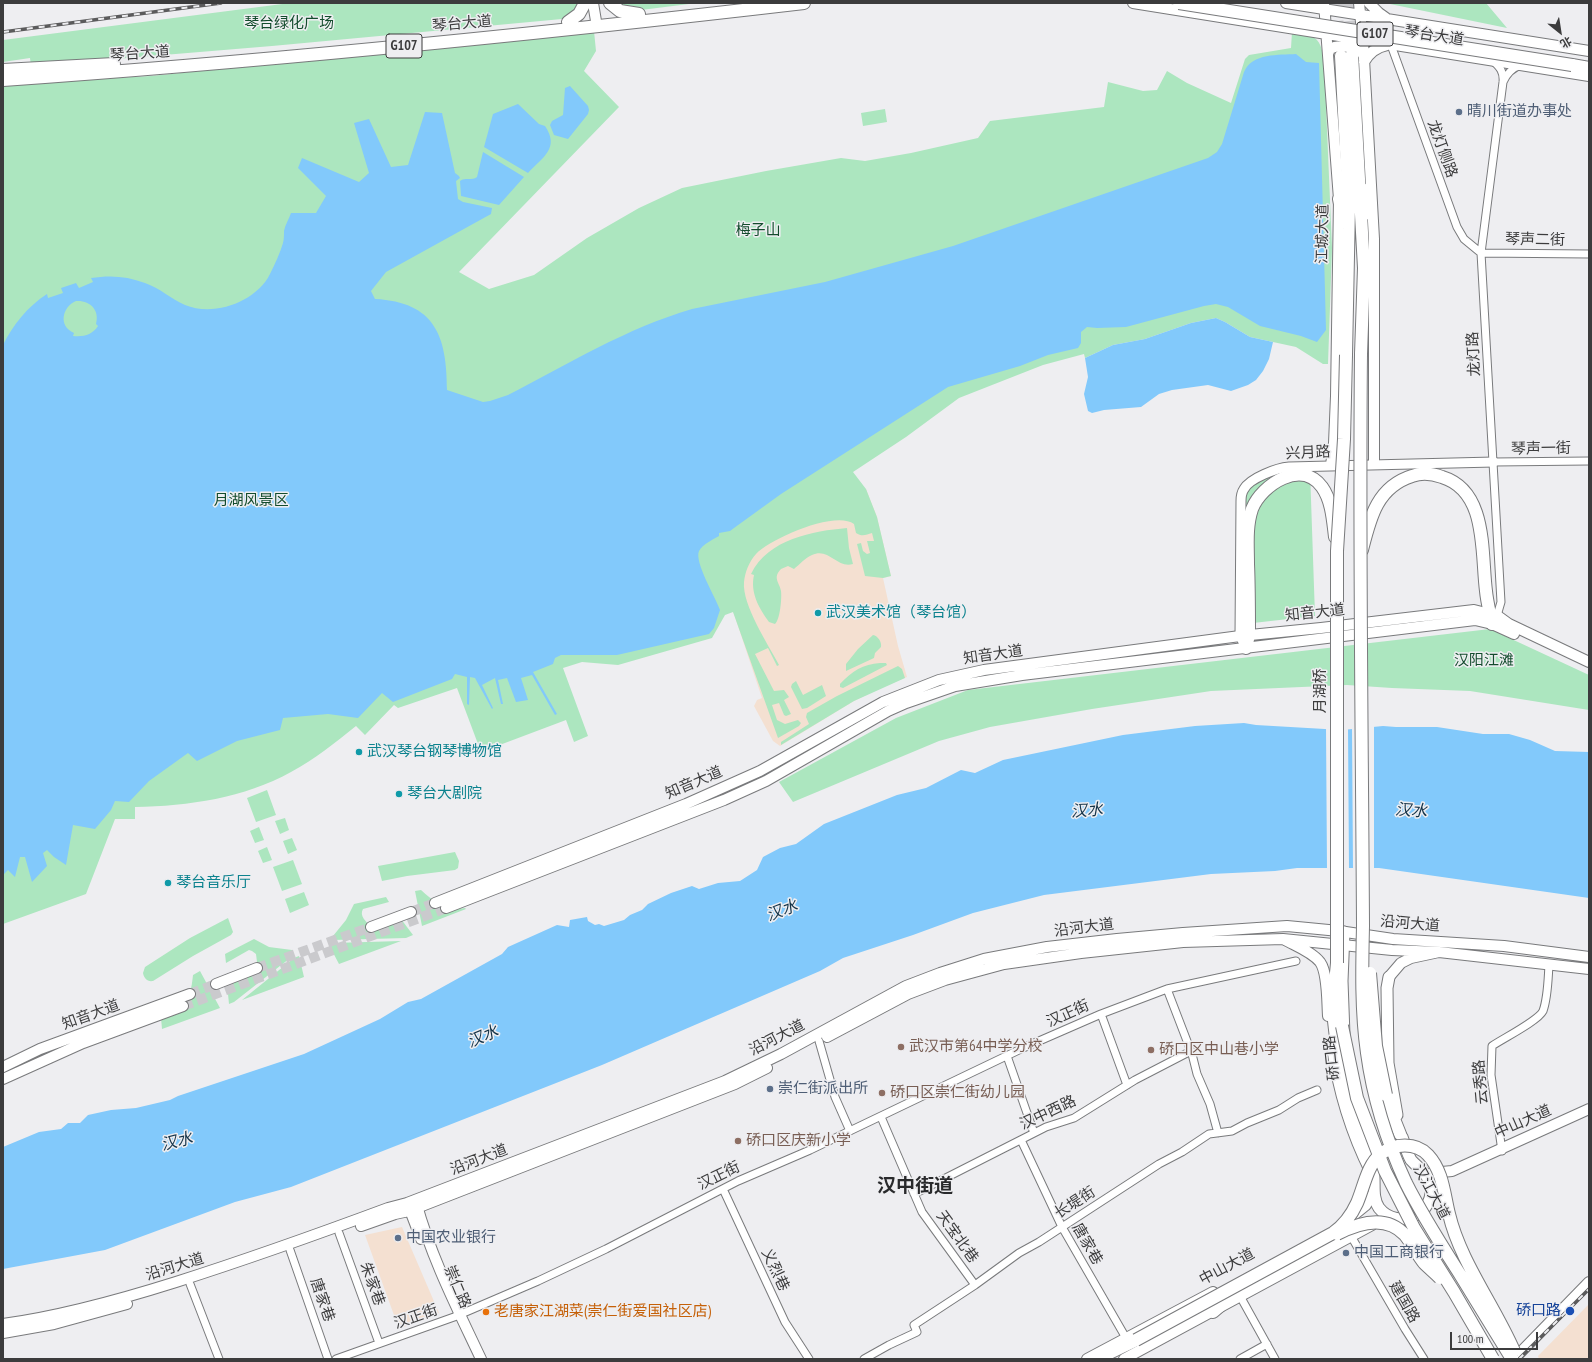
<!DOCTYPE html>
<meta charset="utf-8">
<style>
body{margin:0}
#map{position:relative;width:1592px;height:1362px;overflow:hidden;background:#eeeef1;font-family:"PT Sans Narrow","Noto Sans SC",sans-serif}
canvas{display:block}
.frame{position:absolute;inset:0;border:4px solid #3c3c3d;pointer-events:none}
.north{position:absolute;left:1540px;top:12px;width:40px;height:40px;-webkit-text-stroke:3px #eeeef1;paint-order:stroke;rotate:150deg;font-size:11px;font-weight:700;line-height:16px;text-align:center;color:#3c3c3d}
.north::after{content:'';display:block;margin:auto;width:14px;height:18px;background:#3c3c3d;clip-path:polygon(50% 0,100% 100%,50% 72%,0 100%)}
.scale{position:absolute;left:1450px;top:1332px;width:88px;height:18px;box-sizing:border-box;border:2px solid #3c3c3d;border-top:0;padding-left:5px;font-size:12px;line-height:14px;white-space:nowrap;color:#3c3c3d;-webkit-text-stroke:3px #eeeef1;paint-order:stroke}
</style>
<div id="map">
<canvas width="1592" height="1362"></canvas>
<div class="frame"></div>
<div class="north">北</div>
<div class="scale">100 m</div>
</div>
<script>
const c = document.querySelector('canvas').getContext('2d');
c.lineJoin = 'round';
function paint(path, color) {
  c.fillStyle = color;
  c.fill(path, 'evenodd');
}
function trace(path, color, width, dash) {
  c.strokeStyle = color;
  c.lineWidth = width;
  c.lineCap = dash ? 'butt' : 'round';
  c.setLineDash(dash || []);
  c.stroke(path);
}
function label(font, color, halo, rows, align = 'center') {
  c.font = font + ' "PT Sans Narrow","Noto Sans SC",sans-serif';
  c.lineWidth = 3;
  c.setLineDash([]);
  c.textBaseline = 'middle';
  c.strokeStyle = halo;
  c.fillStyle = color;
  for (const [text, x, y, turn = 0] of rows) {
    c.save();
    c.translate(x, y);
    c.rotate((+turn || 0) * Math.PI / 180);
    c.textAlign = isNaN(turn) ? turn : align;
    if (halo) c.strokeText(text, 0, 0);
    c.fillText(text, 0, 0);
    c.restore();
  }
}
paint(new Path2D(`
 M866,489L877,517L891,576L883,578L898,646L907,677L881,688L854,701L780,746L773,741L754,706L757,700L762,698L721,575L725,557Z
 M402,1227L439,1313L399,1329L365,1235Z
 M1589,1304V1359H1539L1538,1356Z`), '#f4e0d1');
paint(new Path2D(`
 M290,3H581L567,18L562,19L272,46L31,66L30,58L3,62V40Z
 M613,3H697L633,11Z
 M1389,3H1486L1507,28L1390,4Z
 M594,31L596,51L584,71L619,107L459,272L489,289L534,275L587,238L639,208L682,188L766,171L841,158L865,161L911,153L978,138L990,121L1104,107L1108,82L1143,91L1157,90L1167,71L1187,83L1231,103L1245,59L1249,55L1291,48L1292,32C1314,37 1319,34 1324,58L1332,248L1328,364H1323L1296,347L1250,337L1225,322L1216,318L1191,323L1145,339L1113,345L1085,358L1084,354L1043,365L959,398L906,437L853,472L866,489L877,517L891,576L883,578L865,576L857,544L861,543L863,551L867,554L870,553L867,541H874L872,533C866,535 862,537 856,533L854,524C835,510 770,539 756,554C749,562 745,572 744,582C742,605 768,644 779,665L777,666L768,648L755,654L774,691L784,690L789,697L784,700L791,714L786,716L784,715L779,703L772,705L777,720L785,724L798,720L801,723L799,726L778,738L733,612L725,615L712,638L618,665L582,662L563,668L588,736L574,742L566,720L481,752L457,688L398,708L394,705L365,735L356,726C335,743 315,759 291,772C244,798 189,806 135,807V819H115L86,894L3,924V84L151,76Z
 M885,109L887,122L863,126L861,113Z
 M1310,470L1315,616L1253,623L1245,498L1248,489L1275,472Z
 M847,528L849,548L853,564C837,569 829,547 812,555C805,558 800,564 794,569L788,566L781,569C772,578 780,583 781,591C782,598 780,620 775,624L769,622C759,608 750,593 754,575L751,574C768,539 813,531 847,528Z
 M1490,629L1589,675V710L1470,691L1392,688L1347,685L1211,691L1092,709L990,727L939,741L793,802L779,782L896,718L968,690Z
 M873,635C878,636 882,642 881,647L875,653L874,658L846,671V664L858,649Z
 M880,663H886L887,665L843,688L840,687V684C852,671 863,664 880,663Z
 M898,666L902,669L905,678L854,701L781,745V742L809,724L806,717L807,713L837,696Z
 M796,681L803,695L822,685L826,696L807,708L802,709L791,687L792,684Z
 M267,790L276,815L256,822L247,798Z
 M285,818L289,830L280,834L275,821Z
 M259,827L264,840L255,843L250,831Z
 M292,838L297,850L288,854L283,841Z
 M267,847L272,860L263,863L258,851Z
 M455,852L459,861L458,868L455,870L407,876L382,881L378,866Z
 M293,860L302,884L282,891L273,867Z
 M421,890C435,903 446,911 465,908L466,909L422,926L415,891Z
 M304,892L309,905L290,913L285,899Z
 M386,897L389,902L363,909C359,916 366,921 371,927L401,919L413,935L406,938L333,940V936L346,920L354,904Z
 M228,918L233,932L231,935L193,956L153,981C147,982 144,978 143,973L145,967L190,938Z
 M254,939L269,947L292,950L294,955L234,1002L229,1004L227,984L258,970L256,954L252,951L249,950L226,963L225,954Z
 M401,941L339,964L329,945L333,943Z
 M299,956L304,977L242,1000L294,958Z
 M200,971L220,1008L162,1029L161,1018C185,1005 190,1004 193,975Z`), '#ace6bf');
paint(new Path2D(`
 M1296,54L1306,62L1319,63L1326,330L1317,342L1301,336L1260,326L1228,307L1216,304L1204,306L1126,327L1097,328L1087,327L1081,332V343L1078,348L1048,355L1020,366L948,387L781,494L734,528L730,531L719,533V536C712,540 703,544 699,551C694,562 716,598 720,610L714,628L709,634L617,655H561L555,658L553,664L533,672L557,714L555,715L532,675L521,678L528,700L516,702L507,678L498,680L503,704H501L495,678L482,685L493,708L492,709L475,678L470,677L469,705L467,704V677L455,674L452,679L393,702L382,693L358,718L328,714L283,718L280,730L237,741L197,761L188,753L149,781L129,802L115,801L111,810L95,829L73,825L66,865L54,857L47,850L43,853L47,866L32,882L25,857H20L15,877L8,870L3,875V345C13,325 27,307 47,294L48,298L63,293L61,288L76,283L79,288L93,282L91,278C110,275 127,276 145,283C160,288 171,299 185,305C214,317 256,302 270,274C275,264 280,253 283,243C284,239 284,235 284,231C285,225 289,219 291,213H316L326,196L298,168L302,158L359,182L369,173L354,123L369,119L391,167L408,165L425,112L442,113L455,173L459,176L460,178L456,181L458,199L463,202L492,208L491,214L386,272L371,291L375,299C435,302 447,336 447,390L483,402L490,401L508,395C568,364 627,328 692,309L825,282L953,246L1208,158L1217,152L1222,144L1244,72C1252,53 1279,55 1296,54ZM76,301C90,300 100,310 96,324L98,326C92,335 84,337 73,336L74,333C58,326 62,307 76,301Z
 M570,86L588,106L589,110L588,114L568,139L554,135L550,125L552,121L563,115L565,88Z
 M518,104L539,124L545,126C560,148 543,157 528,173L484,147L493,114Z
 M483,152L524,177L499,205L461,196L460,181C465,177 472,181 477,177Z
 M1216,318L1225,322L1250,337L1273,342L1269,359L1263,371L1256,380L1248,385L1231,391L1208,385L1172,390L1159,394L1141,407L1104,410L1092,413L1088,411L1084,394L1088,377L1085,358L1113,345L1145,339L1191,323Z
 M1244,723L1256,725L1342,730L1383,726L1396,727H1437L1483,734H1509L1530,740L1555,751L1589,752V898L1379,868H1297L1275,871L1211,874L1044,895L973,913L913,935L843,958L820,971L602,1065L291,1187L235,1202L105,1250L3,1269V1147L39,1132L61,1129L68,1123H80L88,1115L111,1110L136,1108L170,1100L178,1096L304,1054L380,1019L408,1002L421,999L502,954L508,947L557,925L569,927L570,920L587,917L588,921L595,925L599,924L604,926L624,920L630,915L642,910L648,904L671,893L692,886L699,889L718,883L740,881L757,870L763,857L780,848L796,844L824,824L897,795L926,788L961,770L975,773L1003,760L1123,735L1195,726Z`), '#82c9fb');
paint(new Path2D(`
 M1374,725V870H1353L1352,728Z
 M1326,727L1348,728L1349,870H1327Z`), '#eeeef1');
trace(new Path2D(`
 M411,912L435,903
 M257,968L371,927
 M190,994L216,984
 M183,1006L446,908`), '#cacacd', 10, [10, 5]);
trace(new Path2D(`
 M1336,3L1339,38
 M1348,3L1352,39`), '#cacacd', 12, [12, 6]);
const minor = new Path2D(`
 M1391,45L1457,227L1464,239L1481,253L1589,254
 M1493,61C1500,67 1504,72 1503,82L1481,253L1501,602L1496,619
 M1503,82C1507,73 1512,68 1521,65
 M1494,462L1589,461
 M1167,989L1192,1054L1197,1074L1210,1104L1218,1133
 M1101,1014L1127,1085
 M819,1041L835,1097L850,1131
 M1007,1056L1034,1133
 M881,1117L922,1212L975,1285
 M1021,1140L1062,1227L1126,1338
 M1502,1151L1491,1075L1492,1046C1502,1039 1538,1021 1543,1011C1548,997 1548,979 1549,965
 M723,1189L785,1322L809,1359
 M914,1194L1046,1127L1074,1118L1135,1080L1191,1051
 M339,1233L379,1343
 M1351,1236L1405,1329L1424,1359
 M290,1250L328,1359
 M190,1284L219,1359
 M1240,1296L1275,1359
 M336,1359L454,1317L538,1281L606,1249L738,1181L810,1150L1023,1048L1101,1014L1167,989L1296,961
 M864,1359L889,1345L917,1332L914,1325L975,1285L1019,1253L1039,1242L1159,1164L1182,1152L1209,1134L1232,1131L1247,1123L1279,1110L1298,1098L1317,1090
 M1240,1359L1267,1344`);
const tertiary = new Path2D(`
 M1243,642L1240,636L1241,501C1241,497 1242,492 1244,489C1250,478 1277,468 1289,467L1494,462`);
const secondary = new Path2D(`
 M593,3L597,27
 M1133,3L1589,76
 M1286,3L1589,51
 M1324,3L1339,199L1336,396L1334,443L1331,465
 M1359,3L1363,41L1374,239V464
 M1369,3L1379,13L1386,18
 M1328,54L1330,49C1338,44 1359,46 1364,56
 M1364,62C1369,53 1377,47 1387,45
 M435,903L686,804L760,771L883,702L939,680L984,670L1240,636L1321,628L1474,610L1498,616L1509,624L1589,662
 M446,908L724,800L766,781L888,711L906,703L955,686L1022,675L1475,620L1492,624L1514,634
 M371,927L411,912
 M1285,940C1296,946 1312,952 1320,962C1328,973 1327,1002 1328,1016
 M1389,977L1401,963L1411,958L1439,952L1589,969
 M216,984L257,968
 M827,1037L908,994L945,980L1004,964L1081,953L1183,942L1283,939L1392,950L1439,952
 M1332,1047C1338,1091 1351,1133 1371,1173
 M3,1067L40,1049L190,994
 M3,1079L83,1043L183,1006
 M1432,1173L1452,1171L1589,1109
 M416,1202C431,1257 457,1308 481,1359
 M408,1205L421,1239
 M1350,1218L1366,1205L1374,1192
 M361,1226L395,1214L409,1211L735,1084L767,1068
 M3,1324C62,1316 119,1300 176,1282C248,1259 318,1234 388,1208L407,1203L725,1081L781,1054L906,986L940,973L984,959L1047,947L1117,939L1183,933L1287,926L1339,931L1393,939L1504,946L1589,957
 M3,1333L54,1324L127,1304
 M1087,1359L1213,1292
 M1124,1359L1372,1225
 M1514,1359L1589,1282`);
const primary = new Path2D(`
 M1344,932L1342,981L1344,1035
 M1389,977L1387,988L1388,1063L1397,1115
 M1362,1134C1365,1146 1370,1157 1373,1169C1376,1182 1371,1196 1379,1208C1398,1232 1438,1213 1430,1183C1427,1172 1418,1168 1411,1160C1407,1153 1405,1145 1402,1137`);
const trunk = new Path2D(`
 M610,3L620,11L639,14
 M568,22L579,14L585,3
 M1352,54L1364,268L1361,354
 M1341,56L1349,206L1346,355
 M1572,65L1589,68
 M3,70L114,64
 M3,80C271,61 538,34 804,3
 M1339,199L1344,223
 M1365,214L1370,188
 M1362,550C1370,518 1377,487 1412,476C1422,472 1431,473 1442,477C1488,491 1481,553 1486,591C1487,602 1490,613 1492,624
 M1246,648L1249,635C1249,611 1249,587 1248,564C1248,546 1246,527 1252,509C1262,484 1302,459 1322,487C1332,501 1333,521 1335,537
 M1337,963C1336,977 1333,991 1333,1006C1335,1053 1348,1100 1364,1143
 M1386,1095L1392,1114L1400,1134
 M1213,1312L1248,1282
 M1097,1359L1136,1340`);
trace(minor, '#797a7c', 9);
trace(tertiary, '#797a7c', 11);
trace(secondary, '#797a7c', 12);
trace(primary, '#797a7c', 13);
trace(trunk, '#797a7c', 14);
trace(minor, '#fff', 7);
trace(tertiary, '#fff', 9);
trace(secondary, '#fff', 10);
trace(primary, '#fff', 11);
trace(trunk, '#fff', 12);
const rail = new Path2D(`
 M3,32L221,3
 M1519,1359L1589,1289`);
trace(rail, '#5b5b5c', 3.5);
trace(rail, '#eeeef1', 2, [6]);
const trunkBridge = new Path2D(`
 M1179,3L1572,65
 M1361,354C1359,545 1362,735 1363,926C1362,968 1361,1011 1367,1053C1373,1097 1387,1142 1406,1183C1422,1215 1442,1246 1461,1276C1478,1304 1495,1331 1512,1359
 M1337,963V551L1344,439L1346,355
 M1370,973L1376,1046L1386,1095
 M1342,1026L1357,1098L1385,1171L1414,1228L1454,1292L1493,1359
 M1337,1234C1358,1223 1386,1214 1405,1235C1412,1244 1417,1254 1424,1263C1429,1268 1435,1273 1440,1278
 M1136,1340L1333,1233C1343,1226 1352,1214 1357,1203C1364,1187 1367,1165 1381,1154C1394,1143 1416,1142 1428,1155C1443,1171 1444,1194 1449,1214C1460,1261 1494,1305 1514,1351`);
trace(trunkBridge, '#797a7c', 14, []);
trace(trunkBridge, '#fff', 12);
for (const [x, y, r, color] of [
 [1459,112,4,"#5c6f8a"],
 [818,613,4,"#0f9aa8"],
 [359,752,4,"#0f9aa8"],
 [399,794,4,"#0f9aa8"],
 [168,883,4,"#0f9aa8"],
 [901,1047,4,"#8d6e63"],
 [1151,1050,4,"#8d6e63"],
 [770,1089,4,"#5c6f8a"],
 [882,1093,4,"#8d6e63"],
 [738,1141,4,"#8d6e63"],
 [398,1238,4,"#5c6f8a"],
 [1346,1253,4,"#5c6f8a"],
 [1570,1311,5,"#1a4fb4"],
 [486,1312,4,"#e8710a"]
]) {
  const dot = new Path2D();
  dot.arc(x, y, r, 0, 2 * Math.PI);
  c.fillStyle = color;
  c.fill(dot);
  trace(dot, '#eeeef1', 1.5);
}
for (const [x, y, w] of [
 [1375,34,36],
 [404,46,36]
]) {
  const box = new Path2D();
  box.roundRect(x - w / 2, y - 12, w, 24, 3);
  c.fillStyle = '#eeeef1';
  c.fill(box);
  trace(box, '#3c3c3d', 1);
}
label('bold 14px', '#3c3c3d', null, [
 ["G107",1375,34],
 ["G107",404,46]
]);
label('15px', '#134c2d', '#eeeef1', [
 ["琴台绿化广场",289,24],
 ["梅子山",758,231],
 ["月湖风景区",251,501],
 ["汉阳江滩",1484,661]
]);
label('15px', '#3c3c3d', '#eeeef1', [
 ["琴台大道",462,24,-5],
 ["琴台大道",1434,36,9],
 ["琴台大道",140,54,-4],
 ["龙灯侧路",1442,149,70],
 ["江城大道",1323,234,-89],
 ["琴声二街",1535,240,1],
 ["龙灯路",1474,354,-93],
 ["琴声一街",1541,449,-1],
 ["兴月路",1308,453,-3],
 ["知音大道",1315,613,-6],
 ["知音大道",993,655,-8],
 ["月湖桥",1321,691,-90],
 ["知音大道",694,783,-23],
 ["沿河大道",1410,924,5],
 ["沿河大道",1084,928,-7],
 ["汉正街",1068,1014,-24],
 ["知音大道",91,1015,-20],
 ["沿河大道",777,1038,-27],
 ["硚口路",1332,1058,-96],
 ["云秀路",1481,1082,-95],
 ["汉中西路",1048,1113,-25],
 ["中山大道",1523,1122,-24],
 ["沿河大道",479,1160,-21],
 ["汉正街",719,1176,-26],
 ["汉江大道",1431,1192,62],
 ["长堤街",1075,1203,-33],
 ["天宝北巷",957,1237,54],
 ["唐家巷",1087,1244,60],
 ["沿河大道",175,1267,-17],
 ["中山大道",1227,1267,-28],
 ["义烈巷",775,1270,65],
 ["朱家巷",372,1284,70],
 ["崇仁路",457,1287,67],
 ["唐家巷",322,1300,71],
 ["建国路",1404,1302,60],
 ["汉正街",416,1317,-19]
]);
label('15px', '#4e5e75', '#eeeef1', [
 ["晴川街道办事处",1467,112],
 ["崇仁街派出所",778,1089],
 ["中国农业银行",406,1238],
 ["中国工商银行",1354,1253]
], 'left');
label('15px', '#0d838f', '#eeeef1', [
 ["武汉美术馆（琴台馆）",826,613],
 ["武汉琴台钢琴博物馆",367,752],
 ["琴台大剧院",407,794],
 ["琴台音乐厅",176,883]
], 'left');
label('15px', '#785e54', '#eeeef1', [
 ["武汉市第64中学分校",909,1047],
 ["硚口区中山巷小学",1159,1050],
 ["硚口区崇仁街幼儿园",890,1093],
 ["硚口区庆新小学",746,1141]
], 'left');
label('15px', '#164399', '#eeeef1', [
 ["硚口路",1561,1311]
], 'right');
label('15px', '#c56008', '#eeeef1', [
 ["老唐家江湖菜(崇仁街爱国社区店)",494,1312]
], 'left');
label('italic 16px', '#143348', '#eeeef1', [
 ["汉水",1087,811,-4],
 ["汉水",1411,811,4],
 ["汉水",782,911,-21],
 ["汉水",483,1037,-23],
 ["汉水",177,1142,-14]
]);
label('bold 19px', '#292a2c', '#eeeef1', [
 ["汉中街道",915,1187]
]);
</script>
